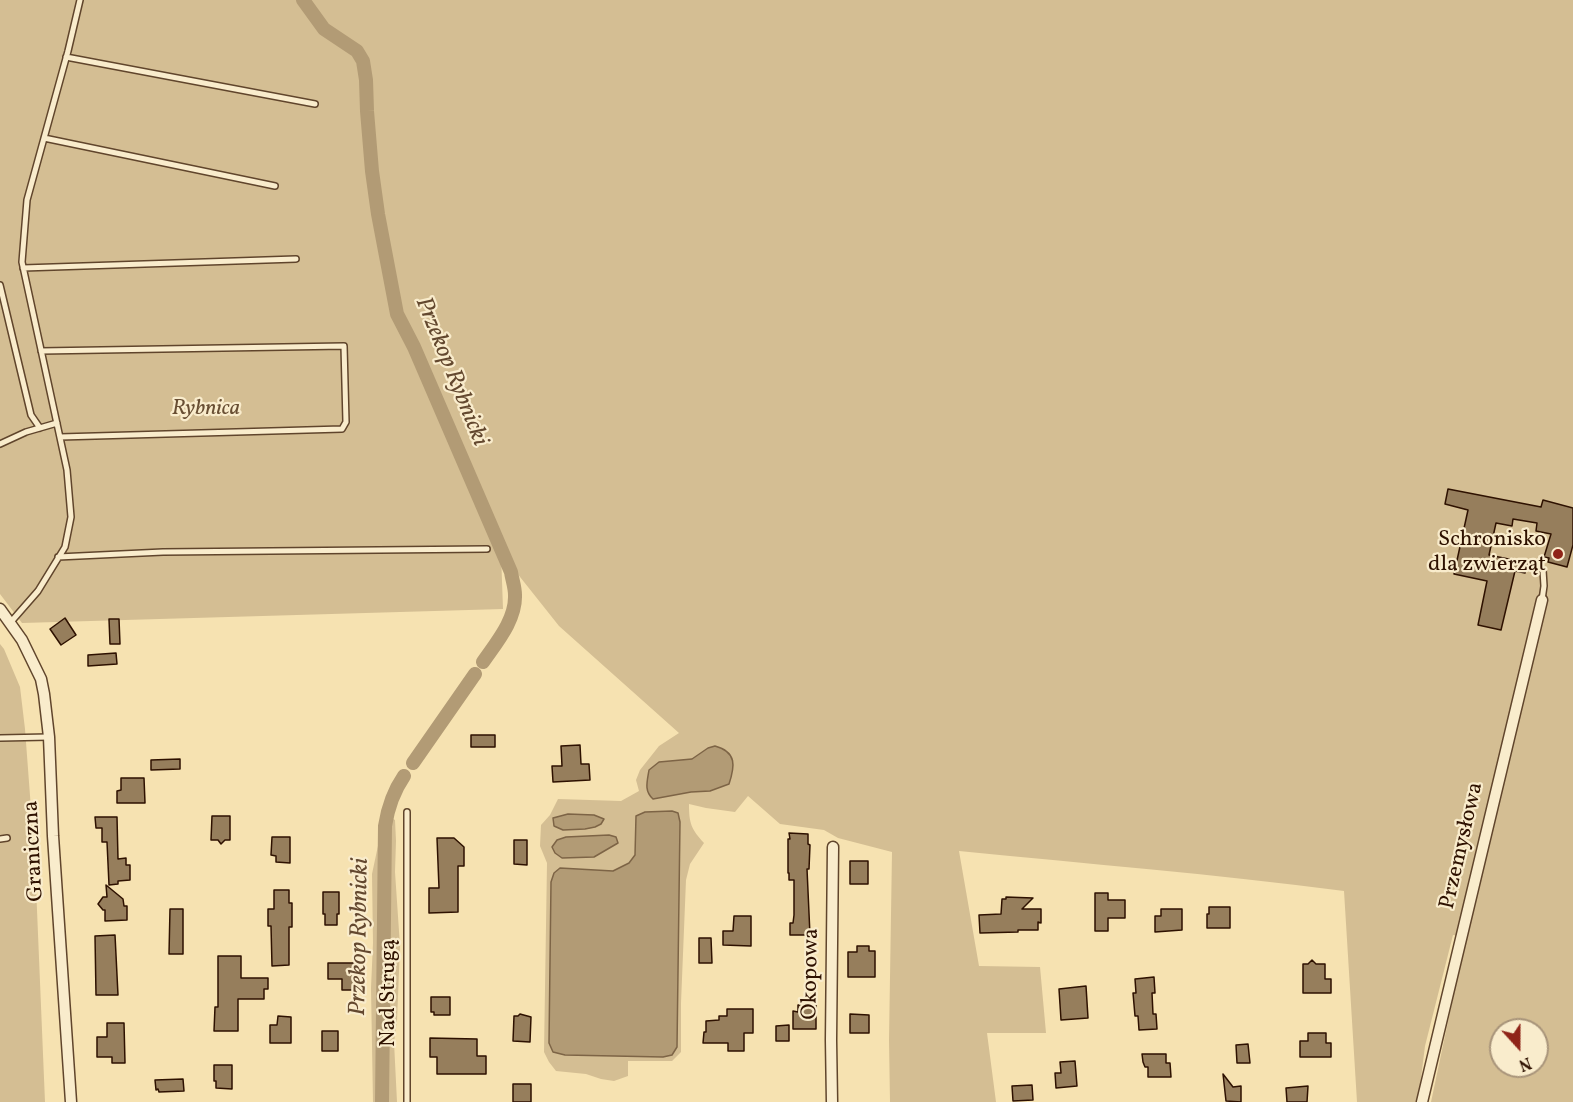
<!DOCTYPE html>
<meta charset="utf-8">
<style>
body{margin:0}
#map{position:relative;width:1573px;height:1102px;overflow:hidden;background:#f6e2b1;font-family:Vollkorn,serif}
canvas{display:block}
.north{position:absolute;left:1489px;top:1018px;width:60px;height:60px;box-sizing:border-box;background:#f9eccc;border:2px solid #a8947a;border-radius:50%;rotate:159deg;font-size:16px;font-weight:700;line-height:24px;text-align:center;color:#2e1100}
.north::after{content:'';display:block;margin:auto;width:21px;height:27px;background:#8f2418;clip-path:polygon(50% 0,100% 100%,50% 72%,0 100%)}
</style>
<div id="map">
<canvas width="1573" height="1102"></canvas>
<div class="north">N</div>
</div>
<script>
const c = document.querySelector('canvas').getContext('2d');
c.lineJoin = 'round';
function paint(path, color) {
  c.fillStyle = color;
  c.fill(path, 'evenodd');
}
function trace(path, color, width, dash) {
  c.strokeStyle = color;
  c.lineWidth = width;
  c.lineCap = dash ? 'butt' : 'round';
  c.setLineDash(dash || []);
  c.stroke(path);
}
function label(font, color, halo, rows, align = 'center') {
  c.font = font + ' Vollkorn,serif';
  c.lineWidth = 4.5;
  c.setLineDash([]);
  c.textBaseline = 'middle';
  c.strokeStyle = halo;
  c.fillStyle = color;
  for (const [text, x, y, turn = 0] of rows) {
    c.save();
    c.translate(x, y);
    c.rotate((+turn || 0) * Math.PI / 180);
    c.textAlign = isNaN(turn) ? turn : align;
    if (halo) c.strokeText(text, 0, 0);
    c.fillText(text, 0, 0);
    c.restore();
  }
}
paint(new Path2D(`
 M0,0H1573V1102H1431L1466,937L1453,935L1425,1046L1418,1102H1357L1344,891C1216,874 1088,864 959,851L979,966L1040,967L1046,1033H987L996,1102H890L889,1040L892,852L838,838L824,830L780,824L748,796L735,812L706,808L689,804C689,823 691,829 704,843L690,864L686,880L681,1003V1052L672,1061H628V1076L614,1081L601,1079L586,1074L556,1071L549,1062L544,1052L547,863L540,846L541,825L550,815L558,799L621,801L639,791L636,780L640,770L659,746L679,733L559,626L501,553L503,609L22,623L0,594ZM672,811L678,813L680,822L677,1047L672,1055L663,1057L553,1052L549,1043L551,882L554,873L560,868L613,871L629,863L635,855L636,816L645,812ZM1501,1030H1537V1066H1501Z
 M0,644L4,649L20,687L25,729L35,862L45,1102H0Z
 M390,817L395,820L396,841L395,872L400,946L397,1021L394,1042L397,1102H373L371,988L373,943L372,874L379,841L380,821Z`), '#d4be93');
const water = new Path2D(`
 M715,746C737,752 735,766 729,784L710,791L691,792L653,799C644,791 647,782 649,770L659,762L692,759L708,748Z
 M672,811L678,813L680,822L677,1047L672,1055L663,1057L565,1055L553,1052L549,1043L551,882L554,873L560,868L613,871L629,863L635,855L636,816L645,812Z
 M568,814L594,815L604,819L601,824L595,827L585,829L563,830L554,826L553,818Z
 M609,835L616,837L618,843L594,857L562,858L555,853L552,847L557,840L566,837Z`);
paint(water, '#b29b75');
trace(water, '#7d6446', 1.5);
trace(new Path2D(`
 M303,0L324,29L357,51L363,61L366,80L367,111L372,171L378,214L397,314L414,347L511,572C512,579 515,587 515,595C516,620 496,643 483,662
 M413,763L475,674
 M382,1102L385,826C388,807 393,792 404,776`), '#b29b75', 14);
const building = new Path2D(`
 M1448,489L1541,507L1543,500L1573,508V545L1567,567L1548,562L1549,558L1544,557L1551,534L1536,531L1537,523L1513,519L1512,526L1496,523L1489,555L1528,563L1525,573L1515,571L1501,630L1478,625L1487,581L1454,574L1468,510L1445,504Z
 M65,618L76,635L61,645L50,629Z
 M109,619H119L120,644H110Z
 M116,653L117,664L88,666V655Z
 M471,735H495V747H471Z
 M580,745L581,764H589L590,780L553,782L552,766H562L561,746Z
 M180,759V769L151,770V760Z
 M121,778H144L145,803H117V791L121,790Z
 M212,816H230V840H225L221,844L218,840H211Z
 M95,817H117L118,859L126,858V865H130V880L118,881V884L109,885L107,842H102V828H96Z
 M789,833L808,834V844L810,845L809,869H807L810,935H790V923H793L794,915V880H789V873H788V839H790Z
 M272,837H290V863L276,862V856L271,855Z
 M437,838H454L464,847V866H458V912L429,913V888H439Z
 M514,840H527V865L514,864Z
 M850,861H868V884H850Z
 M106,885L123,899L124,906H127V920L105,921V910H103L98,904L103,897H107Z
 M274,890H289V903H292V927H289V965L272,966L271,926H268V909H274Z
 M323,892H339V914H337V925H325V914H323Z
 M1095,893H1108V900H1125V918H1108V931H1095Z
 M1006,897L1033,898L1022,909H1041V923L1038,922V930H1018V932L980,933L979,915L1001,914L1002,899H1006Z
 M1209,907H1230V928H1207V914H1209Z
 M170,909H183V954H169Z
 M1161,909H1182V930L1155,932V916H1161Z
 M734,916H751V946L723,945V931H733Z
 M115,935L118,995H96L95,936Z
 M699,938H711L712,963H699Z
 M857,946H869V951H875V977H848V952H857Z
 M218,956H241V978H268V989H264V999H238V1031H214L215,1007H218Z
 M1312,960L1316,964H1325V979H1331V993H1303V964H1308Z
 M328,963H356L355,990H342V979H328Z
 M1154,977L1155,993H1152L1153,1014H1156L1157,1029L1139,1030L1138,1016H1135L1133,993H1136L1135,979Z
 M1086,986L1088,1018L1061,1020L1059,989Z
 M431,997H450V1015H434V1012H431Z
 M798,1005H816V1029H793V1011L798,1012Z
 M727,1009H753V1033H744V1051H728V1043H703L704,1032H706V1021L719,1020V1016H727Z
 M520,1014L531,1017L530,1042L513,1041L514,1016H518Z
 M850,1014L869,1015V1033H850Z
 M278,1016L291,1017V1043H270V1025H277Z
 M107,1023H124L125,1063H112V1057H97V1037H107Z
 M789,1025V1041H776V1026Z
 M322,1031H338V1051H322Z
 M1308,1033H1326V1043H1331V1057H1300V1041H1308Z
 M430,1038L477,1039V1056H486V1074H437V1057H430Z
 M1248,1044L1250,1063H1237L1236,1045Z
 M1142,1054H1166V1063H1170L1171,1077H1148V1067H1145L1143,1062Z
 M1075,1061L1077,1086L1056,1088L1055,1073H1061L1060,1062Z
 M214,1065H232V1089L216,1088V1081H214Z
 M1223,1074L1233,1087L1241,1086V1102L1226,1101Z
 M183,1079L184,1091L159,1092L158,1089L156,1090L155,1080Z
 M513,1084H531V1102H513Z
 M1032,1085L1033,1100L1013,1101L1012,1086Z
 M1308,1086L1307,1102H1287L1286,1088Z`);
paint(building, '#967e5c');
trace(building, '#2e1100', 1.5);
const lane = new Path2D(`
 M66,57L315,104
 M44,138L275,186
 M23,268L296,259
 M0,285L31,415L40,428
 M41,351L344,346L346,422L342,429L60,437
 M0,444L26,432L57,423
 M58,557L163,552L487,549
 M1542,600L1544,586L1543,570
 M10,623L38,591L65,547L71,517L67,470L22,262L27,200L68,51L80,0
 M0,738L49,737
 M407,812V1102
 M0,839L7,838`);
const street = new Path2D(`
 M0,609L22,640L41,679L44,694L49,737L53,836L71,1102
 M832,1102L831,1040L833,847
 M1422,1102L1542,600`);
trace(lane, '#60452c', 8);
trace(street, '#60452c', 13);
trace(lane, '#f9eccc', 5);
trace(street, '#f9eccc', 10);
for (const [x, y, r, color] of [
 [1558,554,6,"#8f2418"]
]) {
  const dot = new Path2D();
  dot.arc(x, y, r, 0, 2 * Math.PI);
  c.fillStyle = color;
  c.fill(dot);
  trace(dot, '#f9eccc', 2);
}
label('italic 22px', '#684e33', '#f9eccc', [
 ["Rybnica",206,410]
]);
label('22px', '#2e1100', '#f9eccc', [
 ["Schronisko",1546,541],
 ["dla zwierząt",1546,566]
], 'right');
label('22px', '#2e1100', '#f9eccc', [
 ["Przemysłowa",1463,846,-77],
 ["Graniczna",35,851,-93],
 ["Okopowa",812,974,-89],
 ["Nad Strugą",390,993,-90]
]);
label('italic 24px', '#63482f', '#f9eccc', [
 ["Przekop Rybnicki",450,372,68],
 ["Przekop Rybnicki",361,937,-89]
]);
</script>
